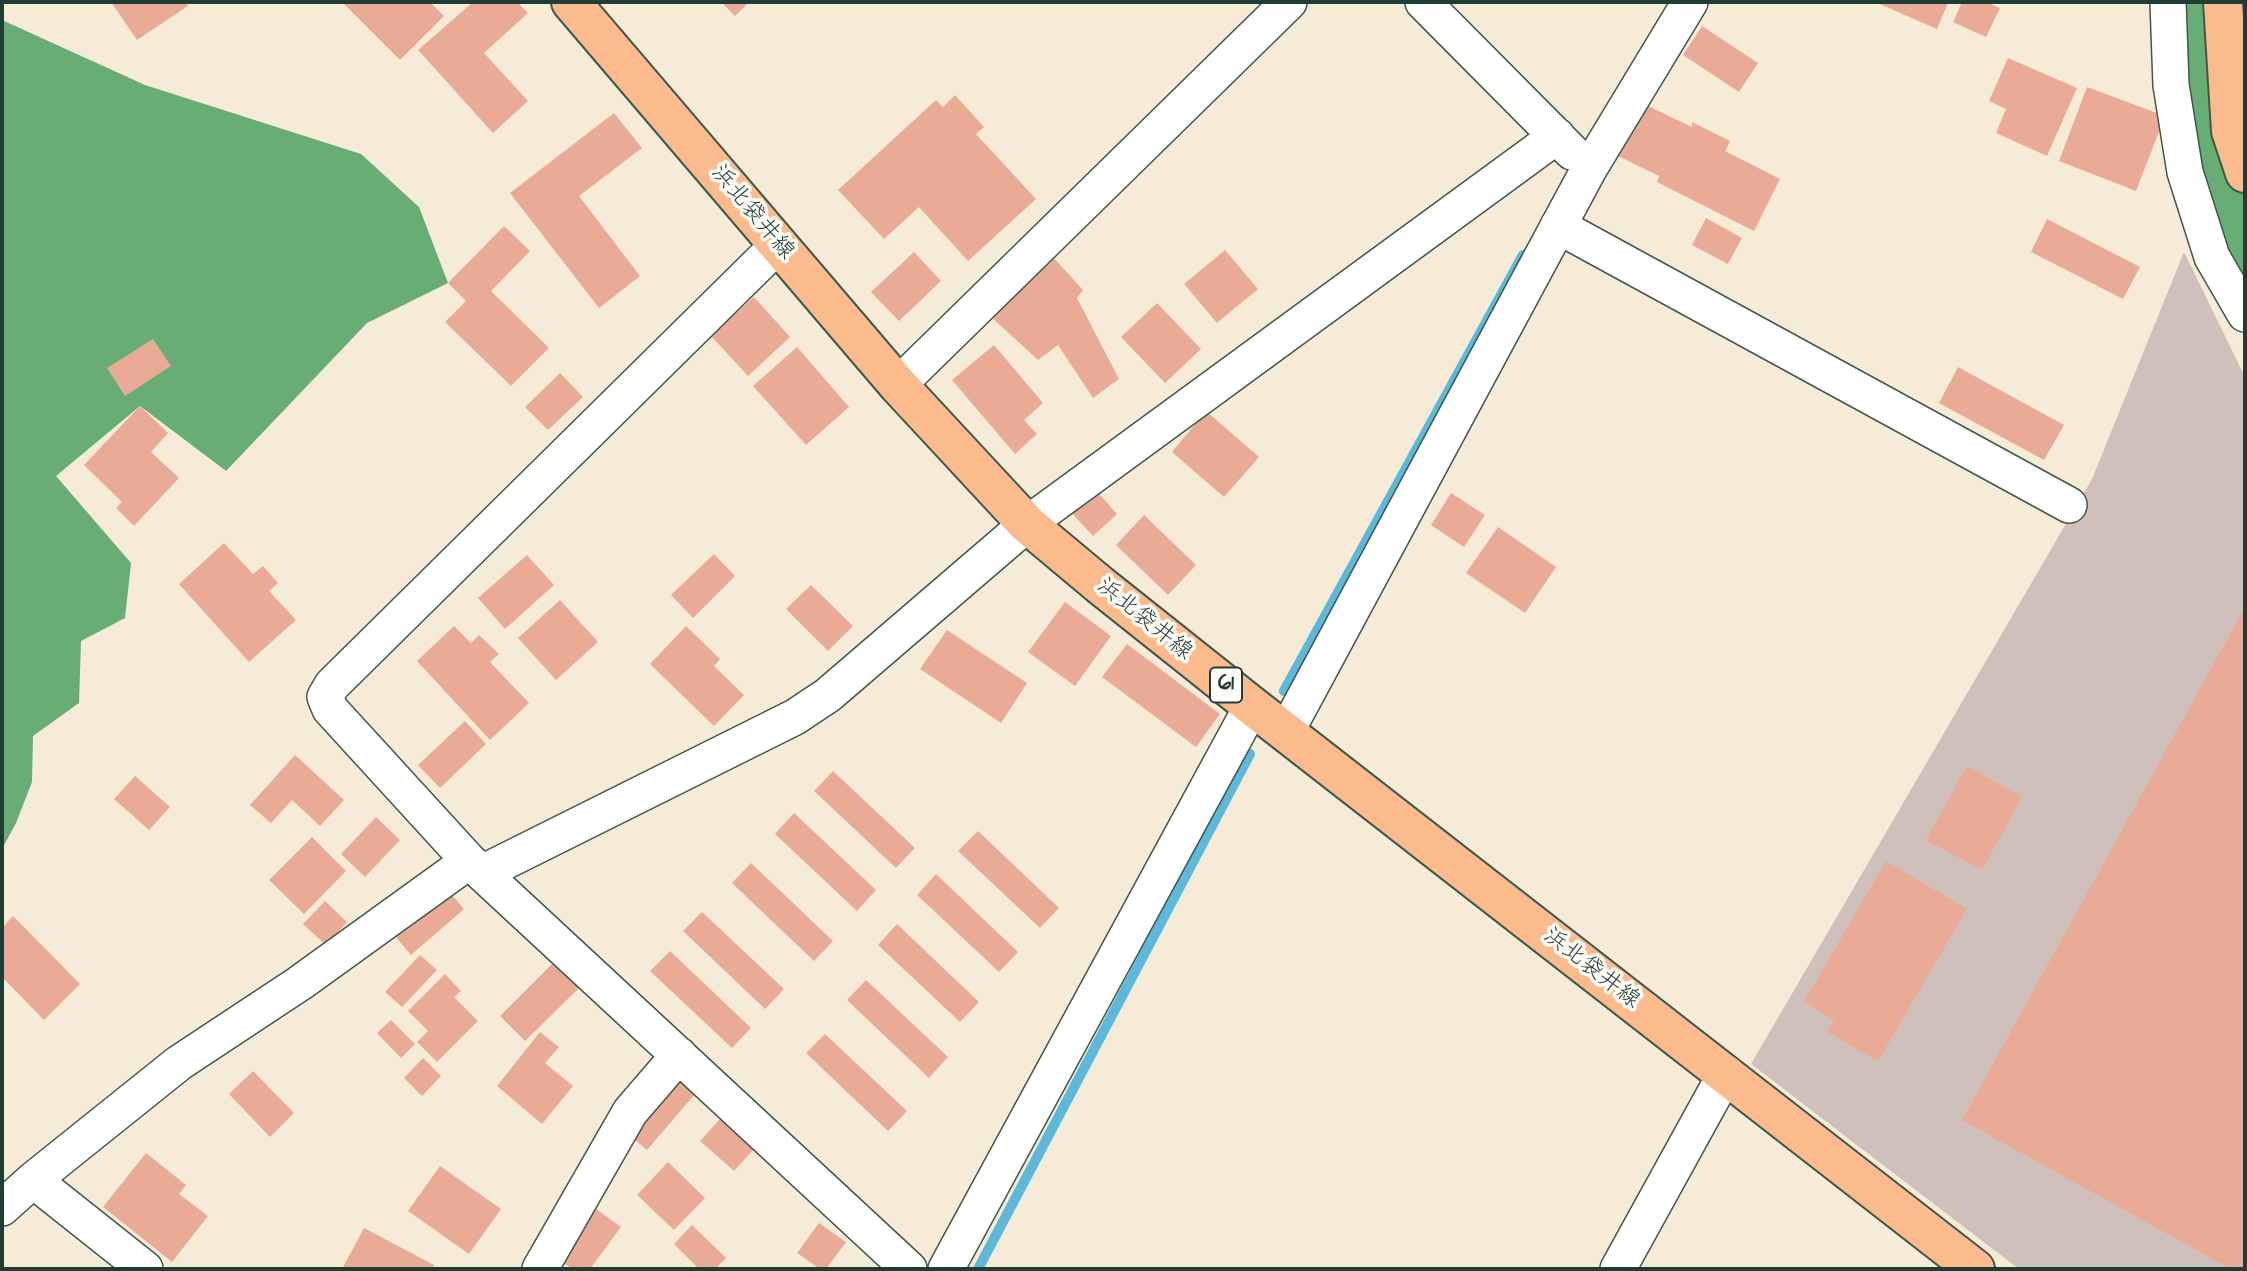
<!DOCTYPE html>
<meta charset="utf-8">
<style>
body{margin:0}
#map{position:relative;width:2247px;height:1271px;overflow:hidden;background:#f6ebd7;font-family:"Architects Daughter",sans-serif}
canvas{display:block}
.frame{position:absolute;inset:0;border:4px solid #1f3d34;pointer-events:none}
</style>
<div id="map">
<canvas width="2247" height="1271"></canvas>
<div class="frame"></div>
</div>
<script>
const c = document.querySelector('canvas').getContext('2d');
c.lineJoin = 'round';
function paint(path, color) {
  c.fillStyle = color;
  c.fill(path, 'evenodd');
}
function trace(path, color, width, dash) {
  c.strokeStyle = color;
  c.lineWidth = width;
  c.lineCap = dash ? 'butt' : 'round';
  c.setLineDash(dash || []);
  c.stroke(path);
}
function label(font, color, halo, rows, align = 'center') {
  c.font = font + ' "Architects Daughter","Klee One",sans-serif';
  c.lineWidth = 7;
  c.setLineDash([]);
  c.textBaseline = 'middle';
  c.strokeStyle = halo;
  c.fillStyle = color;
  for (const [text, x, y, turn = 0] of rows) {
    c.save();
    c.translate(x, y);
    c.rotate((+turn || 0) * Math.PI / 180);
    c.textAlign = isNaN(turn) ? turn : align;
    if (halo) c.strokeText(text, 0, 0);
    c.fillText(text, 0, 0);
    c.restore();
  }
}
paint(new Path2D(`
 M2184,252L2245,377V1269H2019L1751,1064L2092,479Z`), '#d0c0bc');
paint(new Path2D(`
 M2165,2H2207L2245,174V300L2200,218Z
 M2,20L145,85L361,154L419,207L448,283L367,323L226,471L140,406L56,476L131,563L125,618L81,641L79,703L33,736L32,782L16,823L2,849Z`), '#68ae74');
trace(new Path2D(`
 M1284,691L1523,255
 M978,1269L1250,754`), '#5db9db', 10);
paint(new Path2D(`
 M111,2H186L188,6L137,40Z
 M342,2H430L444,16L400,60Z
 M473,2H517L528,13L484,53L528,101L493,133L418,50Z
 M721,2H749L735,16Z
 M1875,2H1946L1948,3L1937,29Z
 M1962,2H1986L2000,8L1986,37L1953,22Z
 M1702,26L1758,63L1739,92L1683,55Z
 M2008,58L2077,88L2047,156L1996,133L2006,109L1989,101Z
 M2087,87L2165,116L2136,191L2059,161Z
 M955,95L984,127L976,134L1036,199L968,261L919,207L884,239L838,190L936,100L943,107Z
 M1642,103L1692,127V122L1730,141L1725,151L1780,179L1754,231L1657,182L1659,176L1616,155Z
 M614,113L642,148L579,196L640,276L599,308L510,193Z
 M1706,218L1742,238L1728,264L1692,245Z
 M2047,219L2140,267L2123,299L2031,252Z
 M504,226L530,251L491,291L549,348L511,386L445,322L466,301L448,283Z
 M1225,250L1258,289L1217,323L1184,284Z
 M914,252L941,281L899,321L871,292Z
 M1053,257L1083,290L1077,298L1119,379L1093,398L1058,345L1038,360L989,315Z
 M754,297L790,337L748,376L711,336Z
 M1157,303L1201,349L1165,383L1121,337Z
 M153,339L171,366L125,396L107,368Z
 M994,345L1043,403L1024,420L1037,434L1015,454L952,380Z
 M797,347L849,407L806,445L753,386Z
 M1958,367L2064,425L2044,460L1939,403Z
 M560,373L583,397L548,430L525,407Z
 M140,406L168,433L151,452L179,478L134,526L116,508L122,502L84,465Z
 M1206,411L1259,457L1224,497L1172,452Z
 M1093,487L1117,514L1093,536L1068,509Z
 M1451,493L1485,515L1464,547L1431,525Z
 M1144,515L1196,565L1168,595L1116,545Z
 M1498,527L1556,567L1525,613L1466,573Z
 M224,543L253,574L263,566L278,583L269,591L296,620L249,662L179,584Z
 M714,554L735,576L693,618L671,595Z
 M527,555L554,585L505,629L478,598Z
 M811,585L853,626L828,651L786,609Z
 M560,600L598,642L556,680L518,638Z
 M1065,602L1111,636L1075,686L1028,652Z
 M2245,607V1269H2231L1962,1120Z
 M454,626L471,643L479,635L499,654L490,662L529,703L490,740L417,661Z
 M686,626L720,659L714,666L744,695L714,726L650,664Z
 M947,630L1027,683L1001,723L920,669Z
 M1127,644L1220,714L1196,747L1102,677Z
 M465,721L486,744L440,788L418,765Z
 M295,755L344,800L320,826L292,800L271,823L250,805Z
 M1967,766L2022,797L1982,870L1926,840Z
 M833,771L915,848L896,868L814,791Z
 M135,776L170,807L149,830L114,799Z
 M794,813L876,890L857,911L775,834Z
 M376,817L400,840L365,877L341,854Z
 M978,831L1059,908L1040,928L958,851Z
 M312,837L346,871L304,914L269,880Z
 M1886,861L1967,909L1878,1061L1827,1032L1834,1020L1804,1002Z
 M751,863L833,941L814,961L732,883Z
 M936,874L1018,952L999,972L917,895Z
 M446,888L464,909L411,955L393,934Z
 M325,901L347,922L326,945L303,924Z
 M702,912L784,989L765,1009L683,931Z
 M13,916L80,984L44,1020L2,977V928Z
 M897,924L979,1002L960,1022L878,945Z
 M670,951L751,1028L732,1048L650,971Z
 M420,955L437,970L402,1007L385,992Z
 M553,963L579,988L525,1041L500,1016Z
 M445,974L461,991L454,997L478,1021L437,1062L417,1042L428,1031L408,1011Z
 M866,980L948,1057L929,1078L847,1000Z
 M391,1020L415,1044L401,1058L377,1033Z
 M540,1032L559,1047L545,1063L573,1086L542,1124L497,1086Z
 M825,1034L907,1111L888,1131L806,1053Z
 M423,1058L441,1076L422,1096L404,1078Z
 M253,1071L294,1113L270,1137L229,1094Z
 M676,1078L695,1094L647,1150L628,1134Z
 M721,1118L755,1148L734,1171L700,1141Z
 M146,1153L186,1185L179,1194L208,1216L172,1262L103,1207Z
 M668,1162L705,1198L674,1230L637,1195Z
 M440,1166L501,1209L469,1254L408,1211Z
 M596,1209L621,1227L590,1269H573L559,1260Z
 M819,1223L846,1242L826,1269H820L797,1253Z
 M692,1225L726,1258L715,1269H699L674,1244Z
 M364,1228L434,1265L432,1269H342Z`), '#e9ab95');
const street = new Path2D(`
 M1423,2L1572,152
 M2168,2L2171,85L2185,172L2212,257L2245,314
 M1558,226L2069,505
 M778,245L332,685L325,697L330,709L469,861L909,1269
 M898,385L1289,2
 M1286,732L1589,169L1690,2
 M482,873L795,717L828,695L1027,524L1557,136
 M33,1180L145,1269
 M2,1208L33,1180L179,1063L300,983L469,861
 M540,1269L630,1112L679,1055
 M946,1269L1252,706
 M1618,1269L1726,1073`);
const primary = new Path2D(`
 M571,2L898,385L1027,524L1100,585L1252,706L1975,1269`);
const highway = new Path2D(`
 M2223,2L2231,131L2245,173`);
trace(street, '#3f574c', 38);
trace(primary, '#3f574c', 42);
trace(highway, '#3f574c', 42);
trace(street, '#fff', 35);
trace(primary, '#fbbb8c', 38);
trace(highway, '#fbbb8c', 38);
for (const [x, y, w] of [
 [1226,685,32]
]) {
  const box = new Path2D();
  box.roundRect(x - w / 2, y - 17.5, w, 35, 5);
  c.fillStyle = '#fdfcf7';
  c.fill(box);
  trace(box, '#1f3d34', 2);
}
label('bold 21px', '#1f3d34', null, [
 ["61",1226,685]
]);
label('23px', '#1f3d34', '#fdfcf7', [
 ["浜北袋井線",752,213,50],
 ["浜北袋井線",1144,620,39],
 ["浜北袋井線",1591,969,38]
]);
</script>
